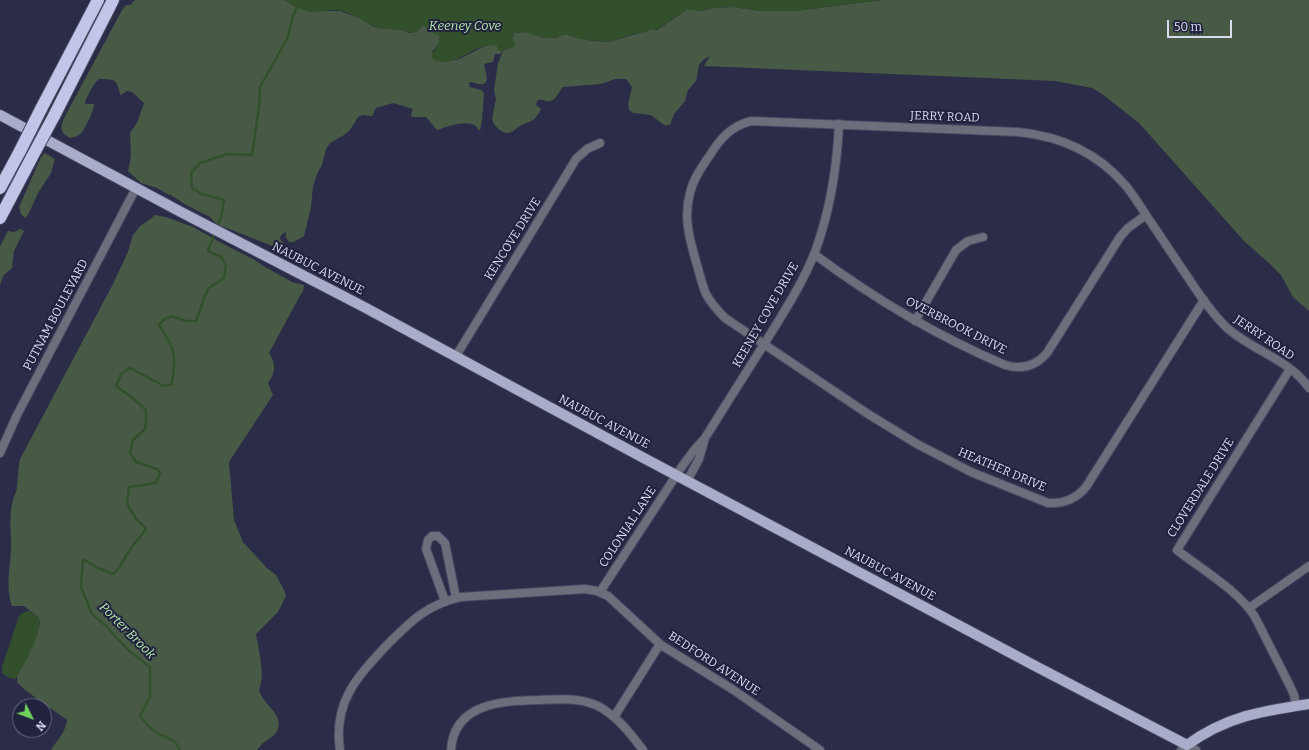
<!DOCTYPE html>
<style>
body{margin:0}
#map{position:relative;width:1309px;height:750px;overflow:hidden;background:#2b2c47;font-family:Bitter,serif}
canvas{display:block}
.north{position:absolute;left:12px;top:698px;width:40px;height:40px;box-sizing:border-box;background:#21223d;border:1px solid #6b6c83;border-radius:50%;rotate:132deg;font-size:11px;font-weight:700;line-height:16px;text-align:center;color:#d9dbed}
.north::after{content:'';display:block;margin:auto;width:14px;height:18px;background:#71d35e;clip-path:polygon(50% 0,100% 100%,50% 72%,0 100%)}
.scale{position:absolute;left:1167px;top:20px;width:65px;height:18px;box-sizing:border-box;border:2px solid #d9dbed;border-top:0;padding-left:5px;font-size:12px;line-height:14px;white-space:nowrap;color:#d9dbed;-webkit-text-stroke:3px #21223d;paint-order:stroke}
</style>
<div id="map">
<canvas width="1309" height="750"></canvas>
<div class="north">N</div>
<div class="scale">50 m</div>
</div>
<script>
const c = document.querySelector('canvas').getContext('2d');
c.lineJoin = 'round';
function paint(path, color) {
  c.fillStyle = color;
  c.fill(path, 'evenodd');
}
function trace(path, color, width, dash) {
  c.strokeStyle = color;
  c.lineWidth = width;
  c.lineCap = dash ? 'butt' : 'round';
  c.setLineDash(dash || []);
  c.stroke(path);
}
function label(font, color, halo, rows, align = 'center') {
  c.font = font + ' Bitter,serif';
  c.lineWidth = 4;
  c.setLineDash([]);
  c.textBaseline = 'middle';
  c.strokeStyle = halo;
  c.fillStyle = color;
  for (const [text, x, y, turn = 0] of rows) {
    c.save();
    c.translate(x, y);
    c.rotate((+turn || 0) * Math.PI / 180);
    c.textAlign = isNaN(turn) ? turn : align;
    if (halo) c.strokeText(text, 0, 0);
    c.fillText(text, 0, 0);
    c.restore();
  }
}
paint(new Path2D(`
 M135,0H284L297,7L311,11H340L359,18L374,27L402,30L409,33L416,32L423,25L440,36L439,43L432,52L451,61L459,59L489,44L497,46V49L503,51L500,54H495L493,62L484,64C487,78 492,89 471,82L469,83L470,87L481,90L484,93L482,120L480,131C478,130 477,128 476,126C467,119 446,127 437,130L426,117H412L411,115L413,109L393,103L376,108L372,116L363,115L358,117L350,130L344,135L330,143L326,149L322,165L317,174L313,186L311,207L304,236L294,242H289L286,237V232L281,235L280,239L285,244L282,253L275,247L224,227L221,229L210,217L186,205L171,195H169L157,188L141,183L128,171L131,156L130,133L137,123L144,103L132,92L127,91L121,95L120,94C116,77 114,80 99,79C95,81 86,98 85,103L87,104H94C94,110 86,127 82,132C79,136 75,137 70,138C60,133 60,128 64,118L121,12L126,5H130Z
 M882,0H1309V311L1293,297L1281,275L1270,264L1244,241L1139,123L1102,94L1092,88L1055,81L704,66L710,56L703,60L699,65L696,81L688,90L685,101L674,114L670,125H664L651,115L633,113L629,110L628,104L632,87L626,79H615L601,84L563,87C558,92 555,104 546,101C542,100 542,99 537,101L536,105L541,109C536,120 532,121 522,125C518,126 515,131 511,132C503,136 494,126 492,119L496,99L494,90L498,63L503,51L515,45L512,38L515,33L526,32L544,38H555L562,35H568L593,41L609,42L653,29L657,30L688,9L699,11L714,8L732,7L762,11H796Z
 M45,153L55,159L51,173L38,193L28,215L25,218L21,214L19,207L41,157Z
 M154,215L166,217L193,227L229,247L253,259L265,267L292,282L304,285L303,292H302L269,353C276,363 276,373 268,383L273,395L229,462L234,520L243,542L267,568L276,575L284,590L286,596L278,612L256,634C258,647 264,671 261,683C260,688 258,690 261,695C266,705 283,716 278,729C275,738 262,741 257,750H51C57,740 66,732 67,720L25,690L17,682V676L33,645L40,623L38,617L24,606H12C5,587 11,564 11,544C11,531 9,517 12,504C13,498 17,492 17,486C18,476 18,468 20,459L113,284L128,252L133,235L140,226L152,218Z
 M21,229L24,231L14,251L12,268L3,276L0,285V246L8,231L14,232Z`), '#485a45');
paint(new Path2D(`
 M284,0H882L796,11H762L732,7L714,8L699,11L688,9L656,30L653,29L646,32L634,34L609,42L579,39L568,35H562L555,38H544L526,32L515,33L512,38L515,44L514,47L501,51L497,49V46C476,40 456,70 434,60L431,55L439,43L440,36L431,32L425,26H421C413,37 411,32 400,30C393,29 385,30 379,28C364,24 353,12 337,10C331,10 324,11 319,12C308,14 293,6 284,0Z
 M29,611L39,617C43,633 25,662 17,676L15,679L9,678L2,673V667L19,616L24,612Z`), '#33502d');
trace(new Path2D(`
 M217,227L221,217L224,200L202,194L192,188L191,173L200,163L227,154L252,155L259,106L260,87L288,37L292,19L297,7
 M180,750C172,737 174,741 161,735C152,731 146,723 140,716L150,697V667L128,650L106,626L92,614L81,587L83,559L98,568L114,574C122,565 125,556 132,547C136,540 143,536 146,528L136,519L127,504L129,487L156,483L160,473L157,469L136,462L130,453L133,440L145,429L146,420V410L134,399L116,386L121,374L130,368L164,386L172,384C176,355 176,350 159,325L163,320L172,316L185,321H196L205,296L209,288L224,278L226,265L221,257L208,251L215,232`), '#33502d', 2.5);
const minor = new Path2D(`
 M814,254C873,298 937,336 1005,365C1022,370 1036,366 1047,353L1120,237L1128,228L1146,215
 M1204,300L1086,487C1076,499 1064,504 1048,503L971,472L917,444L868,414L725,318C718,311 711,303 706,294C702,285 700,275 697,265C690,241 683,218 690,193C693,179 702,167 710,155C720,139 731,126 751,121L1018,132C1060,136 1098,153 1126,186C1135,197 1142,209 1150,221C1163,240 1176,260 1189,279C1200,296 1212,313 1226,327C1251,350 1289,359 1309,388
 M915,321L956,250L968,241L983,237
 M456,356L576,159L587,149L600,143
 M1290,369L1177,550C1201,569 1239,591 1255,617L1290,686L1294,695L1296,706
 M0,453L17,415L136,188
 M687,481L699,459L705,438
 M600,592L683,465L695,449L705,438C725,406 745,374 765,343C783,313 802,285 815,252C830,211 837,168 839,124
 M445,601L426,549L428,540L432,536H438L445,543L456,598
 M1249,608L1309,566
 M614,717L660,644
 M340,750C333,703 356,678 386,646C411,621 426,605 461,597L585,589L597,591L608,596L661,645L732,689L820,750
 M451,750C454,703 502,701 538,700C558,699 579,697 598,706C617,716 630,733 643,750
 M1181,750L1187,745L1196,750`);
const major = new Path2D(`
 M0,115L179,211L364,307L640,456L1039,668L1187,745C1227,716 1262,711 1309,704`);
const highway = new Path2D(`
 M41,109L98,0
 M54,116L113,0
 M0,188L20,151
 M0,218L32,157`);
trace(minor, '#474862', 10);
trace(major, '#474862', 12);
trace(highway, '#474862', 14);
trace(minor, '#6d6e7c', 8);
trace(major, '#a9adca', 10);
trace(highway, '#c1c5e8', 12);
const highwayBridge = new Path2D(`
 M20,151L41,109
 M32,157L54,116`);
trace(highwayBridge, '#474862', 14, []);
trace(highwayBridge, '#c1c5e8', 12);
label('12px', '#d9dbed', '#21223d', [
 ["JERRY ROAD",945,117,2],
 ["KENCOVE DRIVE",513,239,-58],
 ["NAUBUC AVENUE",318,269,27],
 ["PUTNAM BOULEVARD",56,315,-62],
 ["KEENEY COVE DRIVE",766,315,-60],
 ["OVERBROOK DRIVE",956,326,27],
 ["JERRY ROAD",1264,338,34],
 ["NAUBUC AVENUE",604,422,28],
 ["HEATHER DRIVE",1002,470,23],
 ["CLOVERDALE DRIVE",1201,488,-58],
 ["COLONIAL LANE",628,527,-57],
 ["NAUBUC AVENUE",890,574,28],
 ["BEDFORD AVENUE",714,664,33]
]);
label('italic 13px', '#b2e5a8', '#21223d', [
 ["Keeney Cove",465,26],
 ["Porter Brook",127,631,45]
]);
</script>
